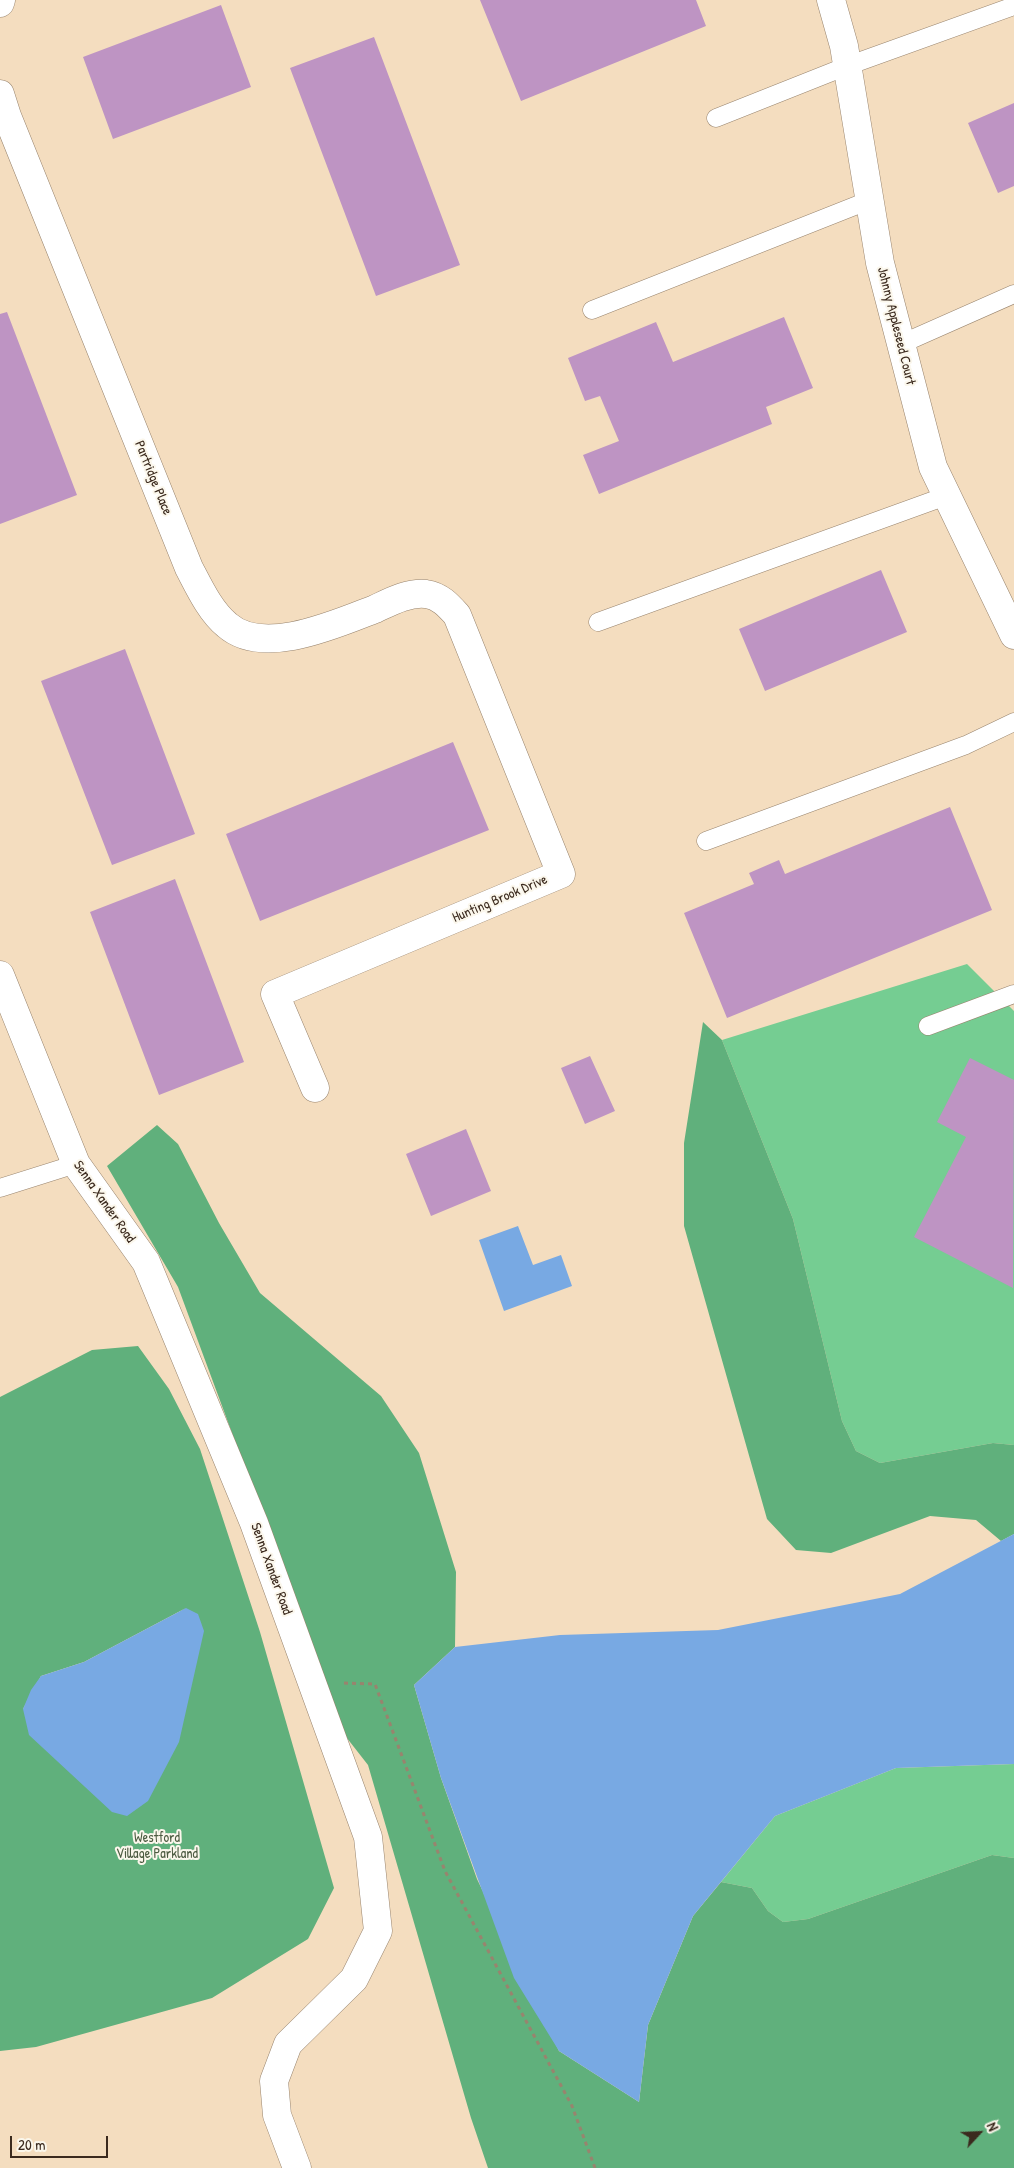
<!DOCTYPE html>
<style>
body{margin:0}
#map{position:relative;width:1014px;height:2168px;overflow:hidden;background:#f4ddbf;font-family:"Patrick Hand",sans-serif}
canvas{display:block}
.north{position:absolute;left:954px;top:2108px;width:50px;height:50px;-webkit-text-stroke:4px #fbf7ec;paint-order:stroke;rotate:65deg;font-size:14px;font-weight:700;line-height:20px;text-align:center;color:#3b2a1e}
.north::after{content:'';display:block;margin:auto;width:18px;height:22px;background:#3b2a1e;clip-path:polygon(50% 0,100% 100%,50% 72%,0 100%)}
.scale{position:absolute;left:10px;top:2136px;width:98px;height:22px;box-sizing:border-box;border:2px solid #3b2a1e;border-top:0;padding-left:6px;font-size:15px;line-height:18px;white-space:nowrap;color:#3b2a1e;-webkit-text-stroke:4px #fbf7ec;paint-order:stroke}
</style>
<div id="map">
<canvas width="1014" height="2168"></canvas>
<div class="north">N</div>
<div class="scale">20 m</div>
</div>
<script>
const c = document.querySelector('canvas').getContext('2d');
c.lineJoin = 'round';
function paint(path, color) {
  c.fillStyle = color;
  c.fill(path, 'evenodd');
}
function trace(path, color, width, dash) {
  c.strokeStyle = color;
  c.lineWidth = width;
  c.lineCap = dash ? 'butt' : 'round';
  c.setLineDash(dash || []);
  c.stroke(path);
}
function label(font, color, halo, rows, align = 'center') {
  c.font = font + ' "Patrick Hand",sans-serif';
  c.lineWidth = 4;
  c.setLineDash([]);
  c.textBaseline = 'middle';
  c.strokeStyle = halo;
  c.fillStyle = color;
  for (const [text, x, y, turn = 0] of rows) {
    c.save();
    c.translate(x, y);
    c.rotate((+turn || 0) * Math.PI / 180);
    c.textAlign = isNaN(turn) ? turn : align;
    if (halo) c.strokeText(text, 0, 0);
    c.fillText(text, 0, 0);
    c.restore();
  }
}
paint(new Path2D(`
 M967,964L1014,1011V1445L993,1443L880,1463L856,1451L842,1421L793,1219L722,1040Z
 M1014,1764V1858L992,1855L808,1919L783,1922L768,1911L752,1888L721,1882L775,1816L896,1768Z`), '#75cd92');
paint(new Path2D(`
 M703,1022L722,1040L793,1219L842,1421L856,1451L880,1463L993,1443L1014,1445V1534L1001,1541L976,1520L930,1516L831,1553L796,1550L767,1519L684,1226V1143Z
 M157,1125L178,1144L219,1223L260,1293L381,1396L419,1453L456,1572L455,1647L414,1685L441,1778L477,1879L559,2051L639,2102L648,2025L693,1916L721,1882L752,1888L768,1911L783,1922L808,1919L992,1855L1014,1858V2168H488L471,2118L368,1765L343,1733L178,1287L107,1166Z
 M138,1346L169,1389L200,1449L260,1632L334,1888L308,1939L212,1998L36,2047L0,2051V1397L92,1350ZM186,1608L23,1709L41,1676L84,1662Z`), '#60b07c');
paint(new Path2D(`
 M518,1226L533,1265L561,1255L572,1286L504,1311L479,1240Z
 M1014,1534V1764L896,1768L775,1816L693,1916L648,2025L639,2102L559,2051L514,1978L441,1778L414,1685L455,1647L560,1635L718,1630L900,1594Z
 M186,1608L198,1614L204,1631L179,1742L148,1801L127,1816L112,1812L29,1735L23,1709L31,1690L41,1676L84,1662Z`), '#78a9e3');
paint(new Path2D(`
 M480,0H696L706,26L521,101Z
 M221,5L251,87L113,139L83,57Z
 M374,37L460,265L376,296L290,68Z
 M1014,103V186L998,193L968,123Z
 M7,312L77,495L0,524V314Z
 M784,317L813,388L766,407L772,424L599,494L583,455L619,441L600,396L585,401L568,358L656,322L673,362Z
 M881,570L907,632L765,691L739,629Z
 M125,649L195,834L112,865L41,681Z
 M453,742L489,830L260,921L226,834Z
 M950,807L992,910L727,1018L684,913L754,884L749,873L779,860L785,874Z
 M175,879L244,1062L159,1095L90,912Z
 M590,1056L615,1111L585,1124L561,1068Z
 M970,1058L1014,1080L1013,1288L914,1237L966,1137L937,1122Z
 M466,1129L491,1191L431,1216L406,1154Z`), '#be94c3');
const lane = new Path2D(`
 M716,118L847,66L1014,6
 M592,310L870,200
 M901,344L1014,294
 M598,622L946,496
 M706,841L966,745L1014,722
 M928,1026L1014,994
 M0,1188L76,1164`);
const street = new Path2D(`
 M831,0L844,46L880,263L933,467L1014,635
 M0,3L1,0
 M0,94L7,116L189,568C199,587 210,611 227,625C263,657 336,624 375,609C390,602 408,592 426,594C440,596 448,605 457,615L561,874L275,994L315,1088
 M0,975L76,1164L146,1262L254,1523L368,1837L378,1931L354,1979L288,2044L274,2081L277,2115L297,2168`);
trace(lane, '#98846e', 19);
trace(street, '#98846e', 29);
trace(new Path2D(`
 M344,1683L375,1684L445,1871L572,2106L595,2168`), '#98846e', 3, [4, 4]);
trace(lane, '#fff', 18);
trace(street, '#fff', 28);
label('14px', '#3b2a1e', '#fbf7ec', [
 ["Johnny Appleseed Court",896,326,76],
 ["Partridge Place",153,478,68],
 ["Hunting Brook Drive",500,899,-23],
 ["Senna Xander Road",104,1202,55],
 ["Senna Xander Road",271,1569,70]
]);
label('14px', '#4c5b41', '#fbf7ec', [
 ["Westford",157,1838],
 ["Village Parkland",157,1854]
]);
</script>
